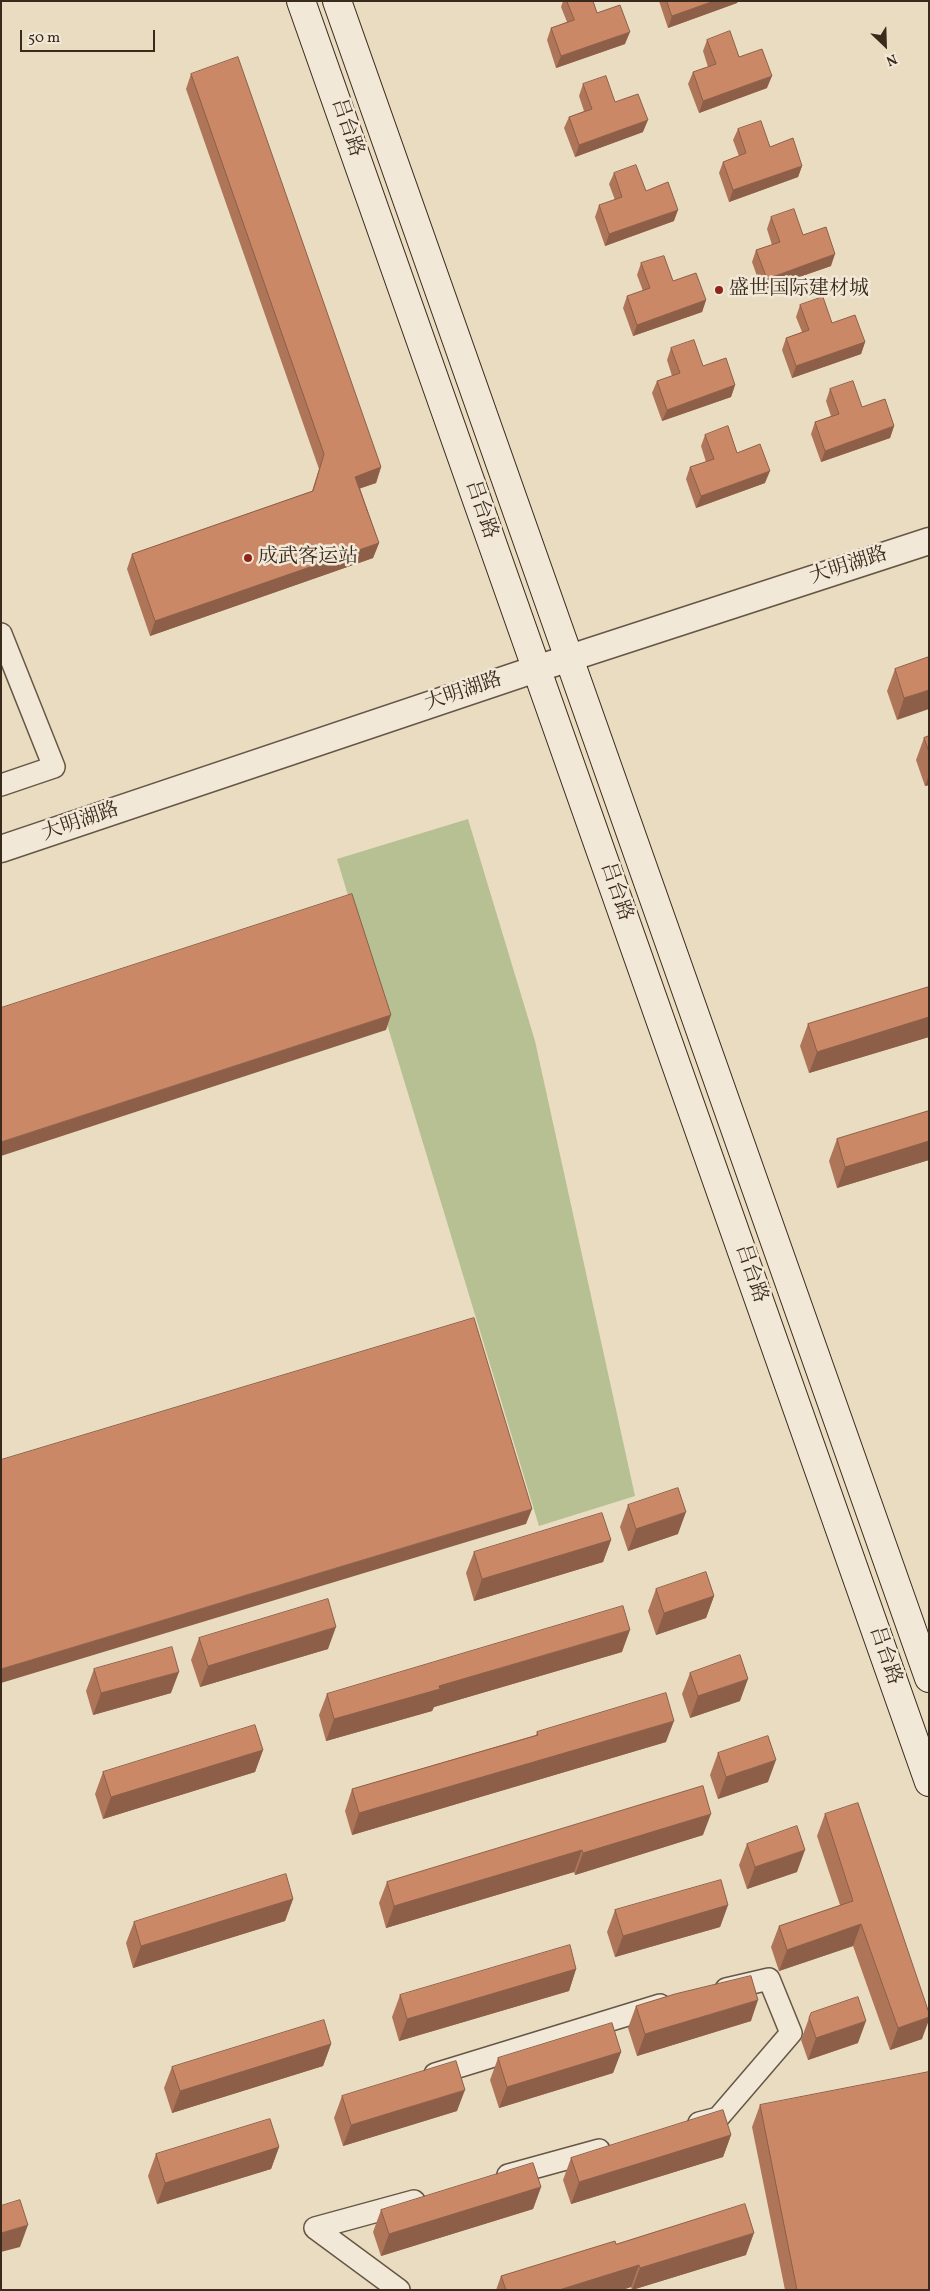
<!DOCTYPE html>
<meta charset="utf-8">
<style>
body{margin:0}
#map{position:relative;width:930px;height:2291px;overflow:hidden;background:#eadcc1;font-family:Vollkorn,serif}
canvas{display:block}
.frame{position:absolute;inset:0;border:2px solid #3a2a1c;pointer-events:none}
.north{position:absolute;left:860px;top:20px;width:50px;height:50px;-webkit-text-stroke:4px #f1e8d7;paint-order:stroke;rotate:156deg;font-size:14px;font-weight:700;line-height:20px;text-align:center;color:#3a2a1c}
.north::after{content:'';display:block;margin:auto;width:18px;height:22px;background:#3a2a1c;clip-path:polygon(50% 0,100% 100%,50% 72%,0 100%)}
.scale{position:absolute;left:20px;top:30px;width:135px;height:22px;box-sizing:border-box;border:2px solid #3a2a1c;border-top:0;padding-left:6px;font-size:15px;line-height:18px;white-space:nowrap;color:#3a2a1c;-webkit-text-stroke:4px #f1e8d7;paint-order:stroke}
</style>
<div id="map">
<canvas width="930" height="2291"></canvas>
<div class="frame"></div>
<div class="north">N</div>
<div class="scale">50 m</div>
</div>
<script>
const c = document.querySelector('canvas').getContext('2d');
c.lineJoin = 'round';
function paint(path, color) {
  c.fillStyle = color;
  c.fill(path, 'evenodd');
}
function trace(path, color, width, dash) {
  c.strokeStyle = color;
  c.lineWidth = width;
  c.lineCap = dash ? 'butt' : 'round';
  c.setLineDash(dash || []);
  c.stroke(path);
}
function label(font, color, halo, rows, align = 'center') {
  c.font = font + ' Vollkorn,"Noto Serif SC",serif';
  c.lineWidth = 5;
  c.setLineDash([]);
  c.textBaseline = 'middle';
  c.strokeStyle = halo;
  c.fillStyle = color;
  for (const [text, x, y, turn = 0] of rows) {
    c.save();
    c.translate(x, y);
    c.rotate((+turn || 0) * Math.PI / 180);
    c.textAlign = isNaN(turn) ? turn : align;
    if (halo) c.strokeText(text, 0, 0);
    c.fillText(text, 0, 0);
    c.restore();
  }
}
paint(new Path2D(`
 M468,819L535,1041L635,1496L539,1526L337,859Z`), '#b7c092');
const minor = new Path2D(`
 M1,634L54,767L1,785
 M435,2074L660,2005
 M699,2123L718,2118L791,2033L769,1979L726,1989
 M508,2175L599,2150
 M399,2290L315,2228L414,2201`);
const tertiary = new Path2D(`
 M1,849L536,669L929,541`);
const secondary = new Path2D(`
 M301,1L929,1782
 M337,1L929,1678`);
trace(minor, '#665645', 24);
trace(tertiary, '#665645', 29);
trace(secondary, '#3a2a1c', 30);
trace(minor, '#f1e8d7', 21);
trace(tertiary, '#f1e8d7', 26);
trace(secondary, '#f1e8d7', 28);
paint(new Path2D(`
 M563,1H593L597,13L625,44L556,68L547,40L551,28L567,22L561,7Z
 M659,1H738L737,3L668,28Z
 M707,40L739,57L767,88L699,113L688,84L693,72L708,67L703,51Z
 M191,74L381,467L376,483L360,488L379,543L373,558L150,636L127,569L132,554L312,491L319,469L186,89Z
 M583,84L643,132L575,157L564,128L569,117L584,111L579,96Z
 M738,129L802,166L798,177L729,202L719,173L723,162L739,156L733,140Z
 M614,173L646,191L674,221L605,246L595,217L599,205L615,200L609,184Z
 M771,217L803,235L831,266L762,290L752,262L756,250L772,245L767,229Z
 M641,263L706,300L702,312L633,336L623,308L627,296L643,291L637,275Z
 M800,305L865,342L861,354L792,378L782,350L786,338L802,332L796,317Z
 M671,348L735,385L731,397L662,421L652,393L657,381L672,376L667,360Z
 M830,389L894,426L890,438L821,462L811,434L815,422L831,416L826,401Z
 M705,435L737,453L765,483L696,508L686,479L690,467L706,462L701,446Z
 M929,657L897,720L887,691L895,669Z
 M929,736V785L925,786L916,760L924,738Z
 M929,987V1037L809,1073L800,1046L808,1024Z
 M929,1111V1160L837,1188L829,1161L837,1139Z
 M628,1505L678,1534L628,1551L620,1527Z
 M611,1540L603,1562L474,1601L466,1573L474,1552Z
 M656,1589L714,1596L706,1618L656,1635L648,1611Z
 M199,1638L328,1649L200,1687L191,1660Z
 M622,1652L434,1707L432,1711L326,1741L319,1715L327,1694Z
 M94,1669L171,1693L93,1715L86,1691Z
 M690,1673L740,1701L690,1718L682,1694Z
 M537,1732L666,1742L352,1835L345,1811L352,1789L536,1735Z
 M263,1750L255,1772L103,1819L95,1794L103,1772Z
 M718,1753L768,1782L718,1799L710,1775Z
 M703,1786V1835L575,1875L574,1872L386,1928L379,1903L387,1882Z
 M825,1814L922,2039L890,2050L853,1946L779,1971L771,1947L779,1926L840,1905L817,1836Z
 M747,1844L797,1872L747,1889L739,1865Z
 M293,1899L285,1921L133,1968L126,1943L134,1922Z
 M728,1905L720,1927L615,1957L607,1932L615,1910Z
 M576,1969L569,1991L399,2041L392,2017L400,1995Z
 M636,2006L751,2021L637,2056L628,2028Z
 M809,2018L858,2043L808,2060L801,2040Z
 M331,2044L323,2066L172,2113L164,2088L172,2067Z
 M621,2052L613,2073L499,2108L490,2080L498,2058Z
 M342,2096L457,2111L343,2146L334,2118Z
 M760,2105L929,2290H785L752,2127Z
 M731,2135L723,2157L571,2204L563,2180L571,2158Z
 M279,2147L271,2169L157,2204L148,2176L156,2154Z
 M541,2187L533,2209L381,2256L373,2232L381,2210Z
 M616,2244L746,2255L632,2290L631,2287L622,2290H496L501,2276Z`), '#ae7559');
paint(new Path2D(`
 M714,1H738L737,3L668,28L672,16Z
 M630,32L625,44L556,68L561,56Z
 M772,76L767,88L699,113L703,101Z
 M648,120L643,132L575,157L579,145Z
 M802,166L798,177L729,202L733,190Z
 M678,210L674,221L605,246L609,234Z
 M835,254L831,266L762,290L767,279Z
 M706,300L702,312L633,336L637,325Z
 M865,342L861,354L792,378L796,366Z
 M735,385L731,397L662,421L667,410Z
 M894,426L890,438L821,462L825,451Z
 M381,467L376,483L350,492L355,477Z
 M770,471L765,483L696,508L701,496Z
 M379,543L373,558L150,636L155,621Z
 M929,690V709L897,720L904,698Z
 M929,775V785L925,786Z
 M391,1015L386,1030L1,1156V1142Z
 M929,1017V1037L809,1073L817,1052Z
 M929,1141V1160L837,1188L845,1167Z
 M532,1509L526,1524L1,1683V1669Z
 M686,1512L678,1534L628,1551L636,1529Z
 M611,1540L603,1562L474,1601L482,1579Z
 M714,1596L706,1618L656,1635L664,1613Z
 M336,1627L328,1649L200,1687L208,1666Z
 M630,1630L622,1652L434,1707L432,1711L326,1741L334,1719L439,1686Z
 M179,1672L171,1693L93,1715L101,1693Z
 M748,1679L740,1701L690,1718L698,1696Z
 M674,1721L666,1742L352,1835L359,1813Z
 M263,1750L255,1772L103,1819L111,1797Z
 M776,1760L768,1782L718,1799L726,1777Z
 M711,1814L703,1835L575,1875L583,1853Z
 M582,1850L574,1872L386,1928L394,1906Z
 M805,1850L797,1872L747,1889L755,1867Z
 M293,1899L285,1921L133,1968L141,1946Z
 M728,1905L720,1927L615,1957L623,1936Z
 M861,1924L853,1946L779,1971L787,1950Z
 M576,1969L569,1991L399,2041L407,2019Z
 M758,2000L751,2021L637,2056L645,2034Z
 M929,2017V2020L922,2039L890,2050L898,2028Z
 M866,2021L858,2043L808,2060L816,2038Z
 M331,2044L323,2066L172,2113L180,2091Z
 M621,2052L613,2073L499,2108L507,2087Z
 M465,2090L457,2111L343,2146L351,2125Z
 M731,2135L723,2157L571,2204L579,2182Z
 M279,2147L271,2169L157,2204L165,2183Z
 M541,2187L533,2209L381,2256L389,2234Z
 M28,2225L20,2247L1,2252V2233Z
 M754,2233L746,2255L632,2290L640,2268Z
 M639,2265L631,2287L622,2290H559Z`), '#8d5f48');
const building = new Path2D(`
 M567,1H593L597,13L620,5L630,32L561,56L551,28L574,20Z
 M667,1H714L672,16Z
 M730,31L739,57L762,49L772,76L703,101L693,72L716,64L707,40Z
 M238,57L381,467L355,477L379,543L155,621L132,554L313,491L324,454L191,74Z
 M606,76L615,102L638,94L648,120L579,145L569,117L592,109L583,84Z
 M761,121L770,147L793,138L802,166L733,190L723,162L746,153L738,129Z
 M636,165L646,191L668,182L678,210L609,234L599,205L622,197L614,173Z
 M794,209L803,235L826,227L835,254L767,279L756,250L780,242L771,217Z
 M664,256L673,281L696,273L706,300L637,325L627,296L650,288L641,263Z
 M823,297L832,323L855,315L865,342L796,366L786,338L809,330L800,305Z
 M694,340L703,366L726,358L735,385L667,410L657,381L680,373L671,348Z
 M853,381L862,407L885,399L894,426L825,451L815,422L839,414L830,389Z
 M728,426L737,453L760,444L770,471L701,496L690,467L714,459L705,435Z
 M929,657V690L904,698L895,669Z
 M929,736V752L924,738Z
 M352,894L391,1015L1,1142V1008Z
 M929,987V1017L817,1052L808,1024Z
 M929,1111V1141L845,1167L837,1139Z
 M474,1318L532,1509L1,1669V1460Z
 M678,1488L686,1512L636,1529L628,1505Z
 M602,1513L611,1540L482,1579L474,1552Z
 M706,1572L714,1596L664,1613L656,1589Z
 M328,1599L336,1627L208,1666L199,1638Z
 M623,1606L630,1630L439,1686L440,1689L334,1719L327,1694Z
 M172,1647L179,1672L101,1693L94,1669Z
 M740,1655L748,1679L698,1696L690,1673Z
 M666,1693L674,1721L359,1813L352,1789L538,1735L537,1732Z
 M255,1725L263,1750L111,1797L103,1772Z
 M768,1736L776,1760L726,1777L718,1753Z
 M703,1786L711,1814L583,1853L582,1850L394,1906L387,1882Z
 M858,1803L929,2013V2017L898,2028L861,1924L787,1950L779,1926L853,1901L825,1814Z
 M797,1826L805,1850L755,1867L747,1844Z
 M286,1874L293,1899L141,1946L134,1922Z
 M721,1880L728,1905L623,1936L615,1910Z
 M570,1945L576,1969L407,2019L400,1995Z
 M751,1976L758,2000L645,2034L636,2006L675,1994Z
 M858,1997L866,2021L816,2038L809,2018L811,2013Z
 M324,2020L331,2044L180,2091L172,2067Z
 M612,2023L621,2052L507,2087L498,2058Z
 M456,2061L465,2090L351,2125L342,2096Z
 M929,2072V2290H797L760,2105Z
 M723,2110L731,2135L579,2182L571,2158Z
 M270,2119L279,2147L165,2183L156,2154Z
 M533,2163L541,2187L389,2234L381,2210Z
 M20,2200L28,2225L1,2233V2206Z
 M745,2204L754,2233L640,2268L639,2265L559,2290H506L501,2276L615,2241L616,2244Z`);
paint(building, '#ca8867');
trace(building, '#8d5f48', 1);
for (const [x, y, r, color] of [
 [719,290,5,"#8f2418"],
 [248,558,5,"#8f2418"]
]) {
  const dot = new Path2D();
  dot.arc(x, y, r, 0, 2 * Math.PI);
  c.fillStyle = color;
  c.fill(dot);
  trace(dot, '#f1e8d7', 2);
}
label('20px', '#3a2a1c', '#f1e8d7', [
 ["吕台路",346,128,71],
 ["吕台路",480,510,71],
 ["大明湖路",849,567,-18],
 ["大明湖路",464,693,-19],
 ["大明湖路",81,823,-19],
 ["吕台路",615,892,71],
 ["吕台路",750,1274,71],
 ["吕台路",884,1656,71]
]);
label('20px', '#3a2a1c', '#f1e8d7', [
 ["盛世国际建材城",729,290],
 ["成武客运站",258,558]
], 'left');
</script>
